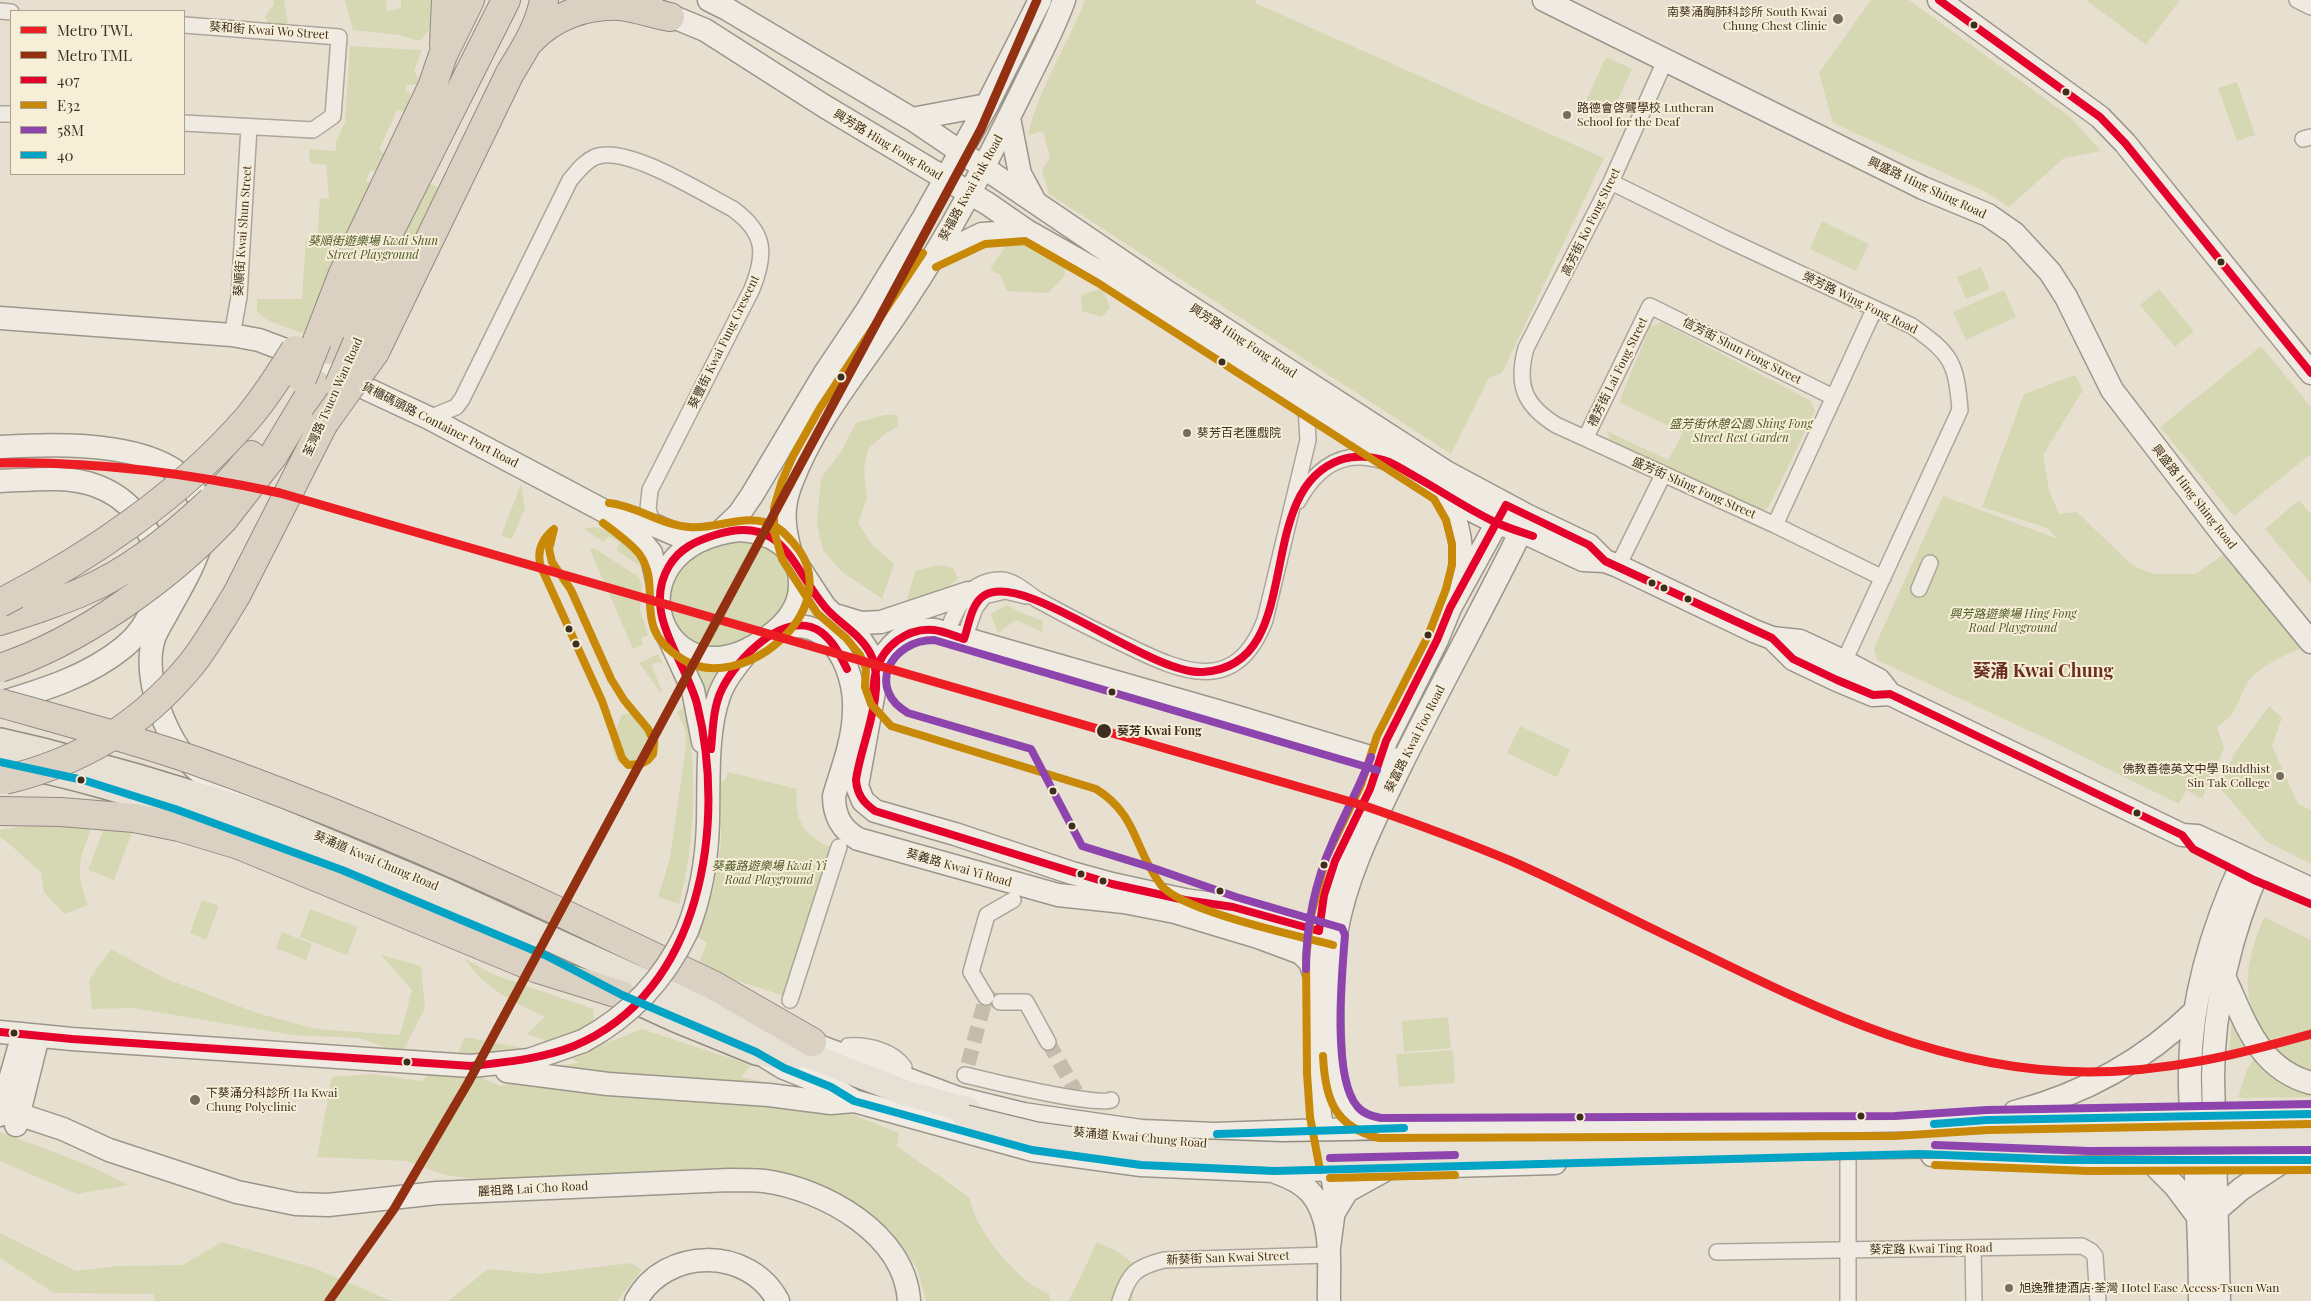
<!DOCTYPE html>
<meta charset="utf-8">
<style>
body{margin:0}
#map{position:relative;width:2311px;height:1301px;overflow:hidden;background:#e7e0d1;font-family:"Playfair Display",serif}
canvas{display:block}
.legend{position:absolute;left:10px;top:10px;width:175px;height:165px;box-sizing:border-box;background:#f7eed8;border:1px solid #ada18e;margin:0;padding:6px 9px;list-style:none;font-size:15px;color:#3d2e20}
.legend li{display:flex;align-items:center;gap:10px;height:25px}
.legend b{width:25px;border:1px solid #ada18e}
</style>
<div id="map">
<canvas width="2311" height="1301"></canvas>
<ul class="legend">
<li><b style="height:6px;background:#ed1d24"></b>Metro TWL</li>
<li><b style="height:6px;background:#923011"></b>Metro TML</li>
<li><b style="height:6px;background:#e4002b"></b>407</li>
<li><b style="height:6px;background:#c88808"></b>E32</li>
<li><b style="height:6px;background:#8e44ad"></b>58M</li>
<li><b style="height:6px;background:#03a3c5"></b>40</li>
</ul>
</div>
<script>
const c = document.querySelector('canvas').getContext('2d');
c.lineJoin = 'round';
function paint(path, color) {
  c.fillStyle = color;
  c.fill(path, 'evenodd');
}
function trace(path, color, width, dash) {
  c.strokeStyle = color;
  c.lineWidth = width;
  c.lineCap = dash ? 'butt' : 'round';
  c.setLineDash(dash || []);
  c.stroke(path);
}
function label(font, color, halo, rows, align = 'center') {
  c.font = font + ' "Playfair Display","Noto Sans TC",serif';
  c.lineWidth = 4;
  c.setLineDash([]);
  c.textBaseline = 'middle';
  c.strokeStyle = halo;
  c.fillStyle = color;
  for (const [text, x, y, turn = 0] of rows) {
    c.save();
    c.translate(x, y);
    c.rotate((+turn || 0) * Math.PI / 180);
    c.textAlign = isNaN(turn) ? turn : align;
    if (halo) c.strokeText(text, 0, 0);
    c.fillText(text, 0, 0);
    c.restore();
  }
}
paint(new Path2D(`
 M273,0H284L288,23L271,27L265,17L274,4Z
 M345,0H386L387,11L401,8V0H436L437,22L419,41L399,35L353,30Z
 M1085,0H1257L1255,3L1604,158L1502,373L1489,378L1451,454L1049,194L1042,170L1050,158L1043,131L1028,135C1039,86 1068,46 1085,0Z
 M1871,0H1909L2069,116L2101,151L2064,158L2009,207L1986,192L1833,123L1819,73Z
 M2086,0H2180L2146,45Z
 M350,46L422,50L414,70L420,84L407,85L405,91L411,93L405,112L397,110L379,150L387,155L383,170L370,171L366,181L386,190L397,168L460,198L322,341L267,320L257,312V299H302L306,239H317L320,199L329,198L326,165L310,163L309,149L336,151V143L345,122Z
 M1606,57L1632,69L1612,113L1586,101Z
 M2237,82L2255,135L2237,141L2218,88Z
 M1822,221L1869,244L1856,271L1810,249Z
 M1010,239L1041,252L1065,267L1064,277L1048,293L1007,291L1000,275L990,270Z
 M1981,267L1990,289L1966,299L1957,277Z
 M1103,288L1110,308L1102,317L1082,311L1081,295Z
 M2159,289L2194,331L2175,347L2140,305Z
 M2004,290L2016,317L1966,340L1953,312Z
 M1661,322L1811,401L1815,411L1768,508L1760,512L1610,440L1607,431L1668,460L1683,433L1619,402L1650,327Z
 M2261,346L2311,407V454L2234,516L2160,427Z
 M2075,375L2083,390L2043,455L2049,490L2059,514L2077,512L2133,566L2154,574H2195L2223,555L2233,568L2244,563L2311,642L2297,645L2300,649C2282,656 2263,665 2250,679C2242,689 2241,700 2234,710C2231,717 2223,722 2217,727L2224,748L2202,799L2186,790L2179,804L2060,745L1877,660L1874,648L1943,496L2058,539L2047,528L1982,507L2024,394Z
 M884,415H897L899,426L885,434L868,449L864,469L867,498L858,523L872,545L894,564L882,599L841,571L823,550L817,523L821,478L841,452L856,423Z
 M521,484L525,508L512,539L501,536Z
 M2299,500L2311,514V584L2265,529Z
 M593,527C614,529 635,548 642,567L616,550L620,543L609,536L604,542L584,529Z
 M739,540C774,544 806,571 783,607C772,626 734,650 712,648C706,648 696,644 691,641C687,639 683,634 680,630C663,611 668,579 686,561C700,548 721,544 739,540Z
 M594,548L639,577L642,585L640,610L648,635L641,638L643,645L633,649L590,550Z
 M938,565L953,568L958,578C945,592 925,595 907,600L915,571Z
 M1007,605L1022,613L1043,621L1042,632L1016,620L998,633L991,614Z
 M658,654L663,665L658,662L653,664L652,667L662,691L660,692L639,663Z
 M698,667L723,669L707,707L704,684L696,669Z
 M2269,706L2282,718L2272,746L2298,804L2311,810V864L2266,841L2218,786L2236,751Z
 M684,707C699,766 695,846 679,904L658,897L670,858L686,746L685,728L677,712Z
 M639,711C645,719 654,727 657,736C670,766 621,783 613,752C609,739 619,727 621,715Z
 M1520,726L1570,750L1557,777L1507,753Z
 M728,772L797,789C794,819 803,837 833,848L785,996L722,976L699,962L707,943L697,936L714,887L721,842V781H725Z
 M95,819C81,856 73,866 88,905L64,914L44,892L41,872L0,836V830L51,821Z
 M106,823L132,833L114,880L88,870Z
 M202,900L219,906L206,940L190,933Z
 M310,909L358,927L347,955L300,937Z
 M2264,917L2311,940V1070C2305,1068 2298,1066 2293,1063C2269,1051 2250,1015 2248,989C2246,965 2255,939 2264,917Z
 M282,932L312,944L306,960L276,948Z
 M111,949L164,978L257,1013L316,1029L400,1035L412,990L381,955L421,966L425,1008L402,1053L359,1038L293,1035L133,1008L92,1009L89,980Z
 M464,958L492,974L593,1009L596,1047L642,1029L751,1065L741,1077L806,1092L856,1116L899,1133L897,1146L970,1198C973,1225 1003,1259 1023,1278C1030,1285 1041,1290 1049,1294L1050,1301H926L917,1268L890,1230L845,1195L769,1171L722,1169L604,1176L522,1186L446,1175L406,1161L317,1157L332,1077L373,1074L421,1081L457,1055L465,1037L533,1050L507,1051L480,1077L501,1086L552,1066L579,1063L542,1039L527,1034L545,1017C511,1001 487,990 464,958Z
 M1448,1017L1451,1048L1404,1052L1402,1021Z
 M2232,1017L2247,1041L2237,1059L2229,1060Z
 M1453,1050L1455,1083L1399,1087L1396,1054Z
 M2257,1054L2311,1090V1097L2238,1098L2247,1070Z
 M0,1132L83,1163L129,1185L77,1194L0,1161Z
 M0,1233L76,1271L118,1266L183,1265L222,1242L314,1268L389,1300L397,1301H155L153,1294L54,1293L0,1258Z
 M1097,1242L1116,1251L1133,1263V1301H1069Z
 M631,1263L642,1270L617,1301H448L488,1269L540,1274Z`), '#d6d7b3');
trace(new Path2D(`
 M1048,1042L1076,1092
 M968,1064L986,997L997,1001`), '#c5bcae', 15, [15, 8]);
const street = new Path2D(`
 M2297,0L2311,7
 M0,11L11,12
 M184,25L339,37L333,116L313,130L184,123
 M1665,61L1611,182L1526,348C1516,385 1524,405 1556,425L1775,525L1883,578
 M0,114H11
 M2303,139L2311,137
 M1611,182L1724,238L1912,326C1951,354 1956,361 1960,410L1841,668
 M232,335L239,297L249,127
 M429,418L456,407L462,399L570,180C577,172 584,162 595,157C626,144 704,194 733,209C766,233 766,254 752,289L650,490L648,509L653,526
 M1586,437L1650,306L1833,397
 M1298,501C1317,467 1343,448 1383,461
 M1775,525L1874,310
 M1618,566L1663,475
 M1919,589L1930,563
 M947,633C956,607 970,579 1002,580C1015,581 1027,593 1038,600C1067,616 1096,631 1126,645C1183,673 1236,696 1265,620L1308,440L1306,407
 M964,639L975,608L984,596L1005,591L1026,596
 M986,997L971,972L987,915L1013,900
 M790,1000L839,847
 M1000,1002H1026L1048,1042
 M848,1046C867,1044 893,1051 904,1067
 M965,1075C985,1080 1098,1107 1111,1100
 M1848,1156V1301
 M1973,1249L1974,1301
 M1717,1252L2082,1246L2091,1251L2095,1256L2098,1301
 M1120,1301C1129,1273 1136,1267 1164,1260L1328,1255`);
const secondary = new Path2D(`
 M709,0L727,9L912,119L1163,289L1446,472L1528,516L1589,545L1605,561
 M1544,0L1923,188L1988,215L2014,233L2050,272L2066,297L2112,390L2224,536L2311,642
 M1939,0L2100,117L2125,143L2311,373
 M654,9L705,30L824,106L988,204L1027,231L1103,274L1365,444L1459,504L1497,523L1521,531L1583,560L1605,561L1618,566L1754,631L1772,638L1800,641L1843,661L1879,680L1890,694L2182,835L2197,836L2311,889
 M1009,118L1020,174L1034,200
 M912,119L987,105
 M932,258L982,234L1027,231
 M0,318L232,335L259,340L312,360L367,389L429,418L608,513L642,542L651,553L659,589
 M0,447C54,444 183,437 201,506C204,516 205,529 202,539C195,566 179,591 166,615C162,622 157,630 154,638C142,676 165,740 194,767C212,784 237,796 257,809
 M0,481C30,480 66,475 94,485C164,509 181,600 124,647C89,676 43,690 0,703
 M1442,493C1461,523 1465,551 1457,586
 M609,513L644,521L679,536L705,537
 M738,530C770,531 800,548 800,583C801,606 786,624 768,637C663,716 600,548 738,530Z
 M718,534L739,514L752,495L825,373L866,312L924,217L987,105L1040,0
 M791,554C784,529 781,509 791,484C816,417 866,361 905,301C950,234 987,162 1023,89C1037,60 1053,31 1064,0
 M796,563L825,607L860,639L874,660L875,686L857,786L863,801L875,811L955,834L1072,873L1112,884L1185,900L1233,907L1335,935
 M838,616L861,623L881,622L968,593
 M773,633C825,606 856,666 854,710C854,739 842,769 834,796C834,816 841,829 858,839L1058,895L1124,902L1175,912L1258,937L1301,953L1310,962L1315,977
 M669,638L693,690L703,742
 M1772,638L1793,659L1837,680L1873,695L1890,694
 M876,671C888,645 904,628 935,630L1231,715L1380,760L1393,759
 M687,931C701,896 707,860 708,822C709,784 706,732 719,696C725,678 739,663 750,648
 M2225,979C2246,1023 2258,1068 2311,1083
 M0,1032L72,1039L471,1066L529,1060L583,1041
 M797,1038L958,1098L1023,1114L1141,1131L1215,1134L1380,1128L1895,1126L1965,1123L1987,1120L2311,1114
 M766,1057L784,1068L831,1087L854,1101L1032,1150L1141,1165L1274,1171L1555,1163
 M507,1071L608,1084L769,1095L831,1103L854,1101
 M0,1108L63,1129L109,1150L237,1192L296,1204L328,1205L437,1193L729,1180C741,1180 752,1180 764,1181C824,1189 905,1234 909,1301
 M2015,1112C2083,1094 2145,1060 2195,1011
 M0,1115L23,1034
 M16,1125L38,1036
 M1374,1127C1337,1119 1334,1079 1333,1047C1332,1010 1329,971 1336,934C1346,874 1375,819 1401,765C1442,682 1487,602 1527,519
 M1932,1155L2089,1161L2311,1160
 M2149,1160L2175,1186L2199,1218
 M1275,1172C1287,1176 1302,1183 1311,1193C1335,1222 1328,1267 1329,1301
 M2218,1209L2241,1189L2285,1160
 M1333,1214L1347,1191L1385,1170
 M1328,1255L1335,1202L1334,1186L1320,1115L1316,1012V958L1324,895L1335,861L1370,789L1386,741L1437,640L1450,608L1504,510
 M636,1301C665,1247 749,1246 778,1301
 M2200,1301C2200,1254 2198,1208 2195,1161C2193,1131 2189,1101 2190,1070C2191,998 2213,925 2244,859
 M2219,1301L2213,1078C2213,1007 2231,931 2260,867`);
const primary = new Path2D(`
 M0,741L47,752L134,776L272,818L443,890L625,973L738,1022L789,1048L906,1093L968,1110
 M0,762C72,773 143,797 211,821C318,859 422,903 527,947
 M616,992L675,1019L756,1052L791,1059`);
const highway = new Path2D(`
 M530,41C553,16 587,4 621,6C637,8 654,14 670,17
 M444,44L446,0
 M317,341L342,276L432,87L443,55L470,0
 M357,343L400,256
 M330,350L506,0
 M375,352L510,73C524,50 539,27 544,0
 M211,501L240,470L251,455
 M224,519L273,456L316,384
 M223,617L237,594L324,423
 M0,621L37,609
 M0,811L61,812L134,818L179,827L239,845L538,969L622,995
 M560,912L713,985L812,1042`);
trace(street, '#ada599', 18);
trace(secondary, '#9c958a', 25);
trace(primary, '#928b80', 28);
trace(highway, '#928b80', 30);
trace(street, '#efebe3', 15);
trace(secondary, '#efebe3', 22);
trace(primary, '#e6e1d4', 25);
trace(highway, '#dad1c2', 28);
const secondaryBridge = new Path2D(`
 M583,1041C630,1016 664,980 687,931`);
const primaryBridge = new Path2D(`
 M966,1118L1036,1135L1146,1150L1282,1155L2311,1139`);
const highwayBridge = new Path2D(`
 M302,379L317,341
 M339,385L357,343
 M324,423L375,352
 M0,603C89,558 181,495 247,419C265,398 280,374 295,350
 M37,609C53,603 69,598 84,591C131,571 174,536 211,501
 M0,668C79,642 168,579 224,519
 M0,703C64,721 129,738 193,760C317,804 441,856 560,912
 M5,780C80,762 139,727 189,667C202,652 212,634 223,617`);
trace(secondaryBridge, '#9c958a', 25, []);
trace(primaryBridge, '#928b80', 28, []);
trace(highwayBridge, '#928b80', 30, []);
trace(secondaryBridge, '#efebe3', 22);
trace(primaryBridge, '#e6e1d4', 25);
trace(highwayBridge, '#dad1c2', 28);
trace(new Path2D(`
 M1939,0L2100,117L2125,143L2311,373
 M964,639C969,625 971,603 985,595C1026,571 1149,675 1203,672C1309,666 1250,492 1340,460C1354,455 1375,456 1389,462C1398,466 1407,472 1416,477C1443,492 1469,510 1497,523C1508,528 1521,532 1533,536
 M872,702C874,692 873,681 876,671C883,646 908,627 934,630C944,631 954,636 964,639
 M711,749C713,729 713,707 722,689C736,660 785,607 821,632C834,642 840,655 847,669
 M0,1032L72,1039L471,1066C506,1062 541,1059 574,1046C702,993 727,824 697,704C685,659 641,613 669,566C680,548 696,541 715,535C783,513 791,566 825,607C839,624 863,635 872,657C886,694 861,743 856,780C857,795 864,803 875,811L1112,884L1185,900L1233,907L1319,931L1324,895L1335,861L1370,789L1386,741L1437,640L1450,608L1506,505L1589,545L1605,561L1772,638L1793,659L1837,680L1873,695L1890,694L2182,835L2193,849L2254,880L2311,904`), '#e4002b', 8);
trace(new Path2D(`
 M923,253L820,408L793,456L782,481L774,508V531L782,559L817,613L846,638L860,655L866,668L865,687L871,704L891,726L1096,789C1138,815 1134,850 1161,885C1181,911 1298,936 1333,945
 M936,267L985,244L1025,241L1098,283L1434,499L1446,520L1452,544V565L1446,589L1428,636L1377,736L1361,785L1326,858L1311,916L1306,958L1307,1073L1310,1117L1320,1170
 M603,523C614,531 633,545 640,555C664,590 629,626 682,659C740,696 843,612 799,550C792,541 785,532 775,526C746,511 718,530 689,527C661,525 637,506 609,503
 M554,529L549,549L552,562L571,590L611,679L624,700L648,729L654,742L653,754L648,760L641,764L628,765L622,758L602,701L541,567C536,551 542,539 554,529Z
 M1323,1056C1325,1098 1334,1127 1379,1138L1895,1136L1988,1130L2311,1124
 M1935,1165L2089,1171L2311,1170
 M1330,1178L1455,1175`), '#c88808', 8);
trace(new Path2D(`
 M1377,770L934,640C890,640 866,689 908,713L1031,749L1082,846L1153,868L1236,897L1342,928L1345,935C1342,973 1332,1077 1357,1106C1363,1114 1372,1116 1381,1118L1895,1116L1987,1110L2311,1104
 M1306,969C1306,925 1315,882 1333,841C1345,813 1360,786 1371,757
 M1935,1145L2089,1151L2311,1150
 M1330,1158L1455,1155`), '#8e44ad', 8);
trace(new Path2D(`
 M0,762L83,780L175,809L342,870L545,955L622,995L756,1052L784,1068L831,1087L854,1101L1032,1150L1141,1165L1274,1171L1920,1154L2067,1160H2311
 M1934,1124L1987,1120L2311,1114
 M1217,1134L1404,1128`), '#03a3c5', 8);
trace(new Path2D(`
 M0,463C95,461 187,473 280,493L1365,806C1414,823 1463,841 1511,861C1562,883 1611,909 1661,933C1798,999 1932,1072 2088,1072C2167,1072 2236,1055 2311,1034`), '#ed1d24', 9);
trace(new Path2D(`
 M329,1301L394,1209L468,1083L981,129L1037,0`), '#923011', 9);
for (const [x, y, r, color] of [
 [1838,19,6,"#786c5e"],
 [1974,25,4.5,"#3d2e20"],
 [2066,92,4.5,"#3d2e20"],
 [1567,115,5,"#786c5e"],
 [2221,262,4.5,"#3d2e20"],
 [1222,362,4.5,"#3d2e20"],
 [841,377,4.5,"#3d2e20"],
 [1187,433,5,"#786c5e"],
 [1652,583,4.5,"#3d2e20"],
 [1664,588,4.5,"#3d2e20"],
 [1688,599,4.5,"#3d2e20"],
 [569,629,4.5,"#3d2e20"],
 [1428,635,4.5,"#3d2e20"],
 [576,644,4.5,"#3d2e20"],
 [1112,692,4.5,"#3d2e20"],
 [1104,731,8,"#3d2e20"],
 [2280,776,5,"#786c5e"],
 [81,780,4.5,"#3d2e20"],
 [1053,791,4.5,"#3d2e20"],
 [2137,813,4.5,"#3d2e20"],
 [1072,826,4.5,"#3d2e20"],
 [1324,865,4.5,"#3d2e20"],
 [1081,874,4.5,"#3d2e20"],
 [1103,881,4.5,"#3d2e20"],
 [1220,891,4.5,"#3d2e20"],
 [14,1033,4.5,"#3d2e20"],
 [407,1062,4.5,"#3d2e20"],
 [195,1100,6,"#786c5e"],
 [1861,1116,4.5,"#3d2e20"],
 [1580,1117,4.5,"#3d2e20"],
 [2009,1288,5,"#786c5e"]
]) {
  const dot = new Path2D();
  dot.arc(x, y, r, 0, 2 * Math.PI);
  c.fillStyle = color;
  c.fill(dot);
  trace(dot, '#f7eed8', 2);
}
label('12px', '#3d2e20', '#f7eed8', [
 ["南葵涌胸肺科診所 South Kwai",1827,12,"right"],
 ["Chung Chest Clinic",1827,26,"right"],
 ["路德會啓聾學校 Lutheran",1577,108],
 ["School for the Deaf",1577,122],
 ["葵芳百老匯戲院",1197,433],
 ["佛教善德英文中學 Buddhist",2270,769,"right"],
 ["Sin Tak College",2270,783,"right"],
 ["下葵涌分科診所 Ha Kwai",206,1093],
 ["Chung Polyclinic",206,1107],
 ["旭逸雅捷酒店·荃灣 Hotel Ease Access·Tsuen Wan",2019,1288]
], 'left');
label('12px', '#3d2e20', '#f7eed8', [
 ["葵和街 Kwai Wo Street",269,31,4],
 ["興芳路 Hing Fong Road",888,145,31],
 ["葵福路 Kwai Fuk Road",971,188,-61],
 ["興盛路 Hing Shing Road",1927,188,25],
 ["高芳街 Ko Fong Street",1591,222,-64],
 ["葵順街 Kwai Shun Street",243,231,-86],
 ["榮芳路 Wing Fong Road",1860,303,26],
 ["興芳路 Hing Fong Road",1243,341,33],
 ["葵豐街 Kwai Fung Crescent",724,342,-64],
 ["信芳街 Shun Fong Street",1742,351,27],
 ["禮芳街 Lai Fong Street",1618,372,-64],
 ["荃灣路 Tsuen Wan Road",333,397,-66],
 ["貨櫃碼頭路 Container Port Road",440,425,27],
 ["盛芳街 Shing Fong Street",1694,488,24],
 ["興盛路 Hing Shing Road",2194,497,52],
 ["葵富路 Kwai Foo Road",1415,739,-63],
 ["葵涌道 Kwai Chung Road",376,861,23],
 ["葵義路 Kwai Yi Road",959,868,16],
 ["葵涌道 Kwai Chung Road",1140,1138,5],
 ["麗祖路 Lai Cho Road",533,1189,-3],
 ["葵定路 Kwai Ting Road",1931,1249,-1],
 ["新葵街 San Kwai Street",1228,1258,-2]
]);
label('italic 12px', '#4d5a26', '#f7eed8', [
 ["葵順街遊樂場 Kwai Shun",373,241],
 ["Street Playground",373,255],
 ["盛芳街休憩公園 Shing Fong",1741,424],
 ["Street Rest Garden",1741,438],
 ["興芳路遊樂場 Hing Fong",2013,614],
 ["Road Playground",2013,628],
 ["葵義路遊樂場 Kwai Yi",769,866],
 ["Road Playground",769,880]
]);
label('bold 12px', '#3d2e20', '#f7eed8', [
 ["葵芳 Kwai Fong",1117,731]
], 'left');
label('bold 18px', '#6b2e1e', '#f7eed8', [
 ["葵涌 Kwai Chung",2043,671]
]);
</script>
